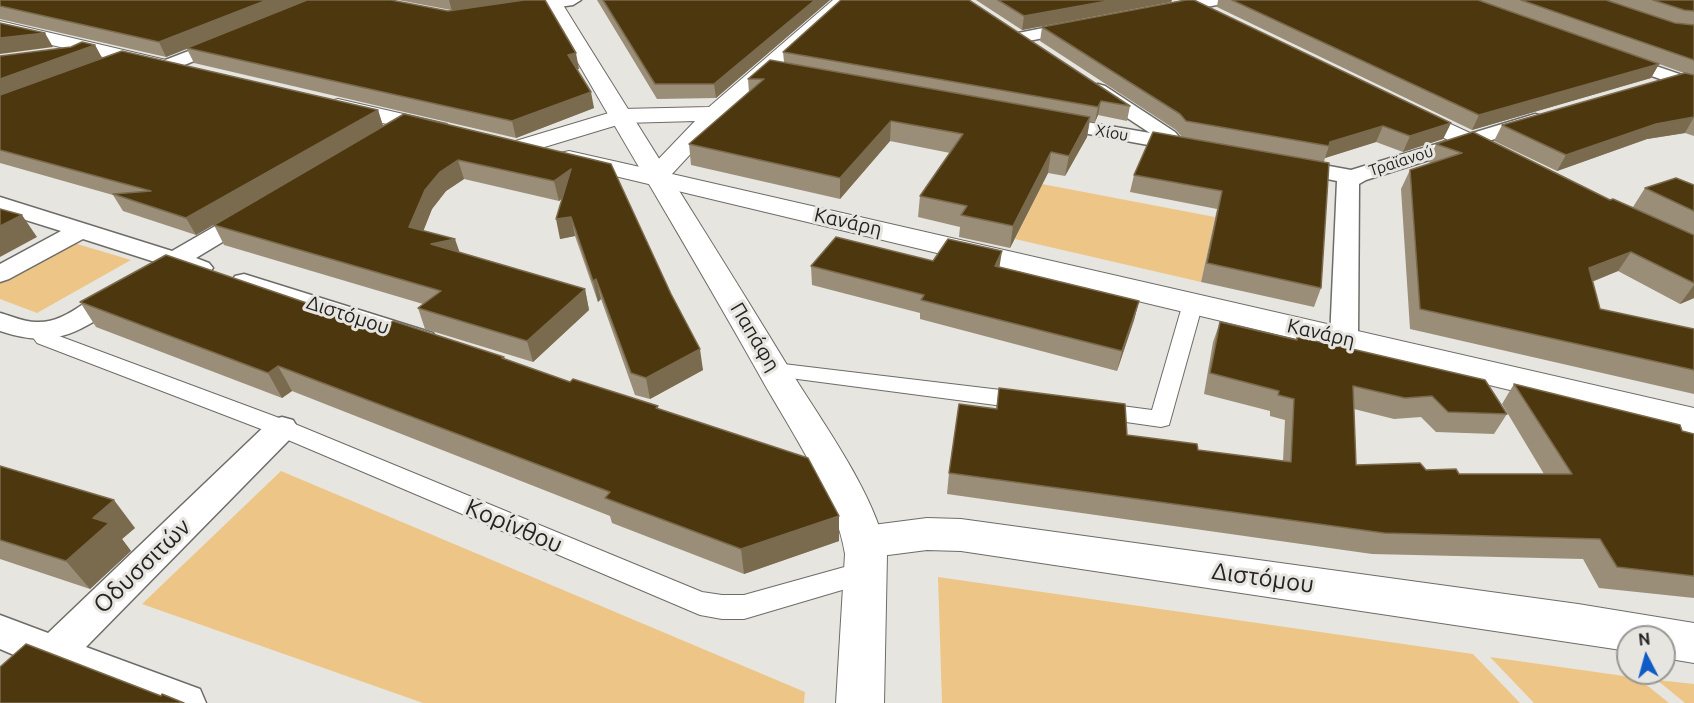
<!DOCTYPE html>
<meta charset="utf-8">
<style>
body{margin:0}
#map{position:relative;width:1694px;height:703px;overflow:hidden;background:#e7e5e0;font-family:Ubuntu,sans-serif}
canvas{display:block}
.north{position:absolute;left:1616px;top:625px;width:60px;height:60px;box-sizing:border-box;background:#e7e5e0;border:2px solid #999794;border-radius:50%;rotate:354deg;font-size:16px;font-weight:700;line-height:24px;text-align:center;color:#242321}
.north::after{content:'';display:block;margin:auto;width:21px;height:27px;background:#0f5cc6;clip-path:polygon(50% 0,100% 100%,50% 72%,0 100%)}
</style>
<div id="map">
<canvas width="1694" height="703"></canvas>
<div class="north">N</div>
</div>
<script>
const c = document.querySelector('canvas').getContext('2d');
c.lineJoin = 'round';
function paint(path, color) {
  c.fillStyle = color;
  c.fill(path, 'evenodd');
}
function trace(path, color, width, dash) {
  c.strokeStyle = color;
  c.lineWidth = width;
  c.lineCap = dash ? 'butt' : 'round';
  c.setLineDash(dash || []);
  c.stroke(path);
}
function label(font, color, halo, rows, align = 'center') {
  c.font = font + ' Ubuntu,sans-serif';
  c.lineWidth = 6;
  c.setLineDash([]);
  c.textBaseline = 'middle';
  c.strokeStyle = halo;
  c.fillStyle = color;
  for (const [text, x, y, turn = 0] of rows) {
    c.save();
    c.translate(x, y);
    c.rotate((+turn || 0) * Math.PI / 180);
    c.textAlign = isNaN(turn) ? turn : align;
    if (halo) c.strokeText(text, 0, 0);
    c.fillText(text, 0, 0);
    c.restore();
  }
}
paint(new Path2D(`
 M1042,184L1215,217L1201,282L1015,239Z
 M74,243L131,260L37,313L0,299V283Z
 M281,471L805,692L804,703H423L142,604Z
 M938,577L1473,654L1520,703H942Z
 M1490,657L1638,678L1669,703H1534Z
 M1657,680L1694,684V703H1685Z`), '#edc687');
const pedestrian = new Path2D(`
 M1193,297L1200,299L1203,303L1169,425L1161,427L1091,417L1088,411L1091,405L1099,403L1152,410L1183,303L1186,299Z
 M39,326L46,327L51,333L290,422L702,592L722,595H744L866,561L876,564L879,572L876,580L744,619H722L700,615L274,434L37,343L29,332L32,327Z
 M775,363L1026,393L1034,396L1037,401L1034,406L1026,409L767,375L764,370L767,365Z`);
const minor = new Path2D(`
 M540,0H581L573,5L524,12L516,7L518,4Z
 M1191,0H1225L1217,5L1163,15L1155,10L1157,7Z
 M1079,21L1085,22L1087,26L1085,30L1018,43L1012,42L1009,38L1012,34L1018,33Z
 M225,37L231,38L234,42L231,46L172,70H160L157,66L160,62Z
 M1618,53L1694,79V91L1612,62L1609,58L1612,54Z
 M1098,84L1105,86L1175,132L1181,139L1193,142L1196,146L1193,150L1186,152L1045,126L1042,122L1045,118L1052,116L1150,133L1091,94L1089,90L1091,86Z
 M1535,114L1542,116L1545,120L1542,124L1366,180L1359,184L1358,339L1354,345L1344,348L1334,345L1330,339L1337,181L1283,170L1280,165L1283,160L1291,159L1351,170Z
 M0,197L172,251L243,210L251,208L259,210L263,215L259,220L196,258L209,263L213,268L209,273C197,276 191,271 180,270C172,269 167,274 156,271L152,266L155,262L83,239L9,279L0,282V264L61,231L0,212Z
 M244,274L433,333L437,339L433,345L423,348L235,288L231,282L235,276Z
 M120,285L129,287L133,293L129,299C82,329 59,351 0,331V313C12,316 24,322 36,322C69,324 90,292 120,285Z
 M282,417L293,420L298,428L293,436L86,647L200,689L206,703H136L60,673L28,703H0V676L21,658L0,649V615L48,633L271,420Z`);
const tertiary = new Path2D(`
 M833,0H853L723,119L672,174L1694,408V434L569,165L560,163L557,158L560,153L569,151L649,169L695,121L624,123L518,155L509,153L506,148L509,143L622,109L709,107Z
 M0,21L166,60L169,64L166,68L159,70L0,33Z
 M338,99L447,124L451,129L447,134L439,136L330,111L327,106L330,101Z
 M1407,104L1507,150L1510,155L1507,160L1498,162L1489,160L1399,116L1396,111L1399,106Z
 M927,518L961,519L1578,604L1694,623V663L1664,658V637H1628V651L961,551L927,550L865,558L850,554L844,542L850,530L865,526Z`);
const secondary = new Path2D(`
 M542,0H560C638,126 718,251 795,378C827,429 875,495 887,554L884,703H836L845,554C836,496 790,430 761,378C690,251 614,127 542,0Z`);
trace(pedestrian, '#6e6c68', 2);
trace(minor, '#6e6c68', 3);
trace(tertiary, '#6e6c68', 2);
trace(secondary, '#6e6c68', 2);
paint(pedestrian, '#fff');
paint(minor, '#fff');
paint(tertiary, '#fff');
paint(secondary, '#fff');
paint(new Path2D(`
 M0,0L448,11L451,10L398,0H545L579,69H577L594,108L516,138L194,63L187,49L166,57L0,19Z
 M597,0H830L716,98L657,99Z
 M841,0L1130,106L1127,121L1098,115L1095,122L1090,121L1087,137L1065,176L1048,173L1010,248L959,237L960,227L918,217L920,196L950,153L890,141L840,199L691,165L689,144L749,93L748,79L784,62L783,52Z
 M976,0H1172L1171,2L1022,30Z
 M1218,0H1606L1675,23L1694,25V136L1685,133L1647,139L1557,171L1494,141L1502,125L1684,73L1659,64L1651,78L1472,130L1217,7Z
 M1606,0H1694V25L1676,23Z
 M1042,27L1451,123L1443,139L1403,152L1376,142L1325,158L1324,162L1321,288L1314,307L1201,282L1217,209L1130,192L1134,175L1182,137L1176,130L1040,41Z
 M95,45L102,58L378,110L383,126L196,235L123,211L113,195L0,163V56Z
 M404,114L611,164L703,370L650,399L635,395L601,299L598,302L575,236L560,239L562,198L559,201L464,179L446,191L432,209L423,231L459,252L585,289L589,310L533,362L425,329L418,308L423,304L224,245L214,225Z
 M1436,144L1633,207L1645,188L1694,185V298L1680,304L1618,271L1592,282L1600,309L1694,329V394L1410,329L1401,189L1410,170L1431,163L1428,162Z
 M933,261L1000,267L1139,301L1134,320L1117,371L920,319V313L812,285L811,266Z
 M80,302L383,329L505,359L570,382L658,406V409L839,541L744,574L612,523L610,516L292,391L282,398L96,327Z
 M1220,322L1296,340L1297,337L1507,414L1494,434L1436,432L1421,417L1394,419L1354,409L1356,465L1426,470L1459,474H1544L1502,404L1514,384L1694,434V598L1599,588L1583,559L1372,554L947,494L949,473L996,409L999,388L1127,435L1198,450L1283,461L1285,420L1270,416V411L1204,394L1213,342Z
 M0,466L135,528L122,539L131,551L90,589L0,559Z`), '#9a8e78');
paint(new Path2D(`
 M267,0H307L166,57L159,42Z
 M449,0H530L452,11Z
 M815,0H830L716,98L714,84Z
 M1113,0H1172L1171,2L1022,30L1024,16Z
 M45,33L53,47L0,54V38Z
 M95,45L103,60L0,98V79Z
 M576,53L579,69L571,70L568,55Z
 M1659,64L1651,78L1472,130L1479,115Z
 M591,92L594,108L516,138L512,121Z
 M1101,101L1098,115L1095,122L1098,107Z
 M378,110L383,126L196,235L186,218Z
 M1090,117L1087,137L1065,176L1069,156Z
 M1694,117L1685,133L1647,139L1557,171L1566,155L1656,124Z
 M891,121L890,141L840,199V178Z
 M1451,123L1443,139L1403,152L1410,136Z
 M1383,126L1376,142L1325,158L1329,146L1330,142Z
 M1051,152L1048,173L1010,248L1013,226Z
 M458,160L464,179L446,191L432,209L417,247L409,227L425,190L440,172Z
 M571,169L575,188L559,201L554,181Z
 M22,215L37,237L0,257V226Z
 M571,217L575,236L560,239L556,219Z
 M455,239L462,259L431,244Z
 M1002,251L999,270L995,266Z
 M1631,252L1618,271L1576,288L1589,268Z
 M596,279L601,299L598,302L593,281Z
 M1694,285V298L1680,304Z
 M585,289L589,310L533,362L527,341Z
 M1139,301L1134,320L1117,371L1122,351Z
 M700,349L703,370L650,399L646,378Z
 M278,366L292,391L282,398L268,373Z
 M114,500L135,528L122,539L131,551L90,589L66,561L93,518Z
 M839,516V541L744,574L741,549Z`), '#7b6b4e');
const building = new Path2D(`
 M0,0H267L159,42L0,6Z
 M307,0H391L448,11L524,0H545L576,53L568,55L591,92L512,121L187,48Z
 M603,0H815L714,84H655Z
 M841,0H969L1130,106L1101,101L1098,107L783,52Z
 M998,0H1113L1024,16Z
 M1186,0H1194L1451,123L1410,136L1383,126L1330,142L1329,146L1186,121L1180,114L1042,27Z
 M1232,0H1478L1659,64L1479,115Z
 M1521,0H1606L1675,23L1694,25V60Z
 M1653,0H1694V11L1684,10Z
 M0,23L45,33L0,38Z
 M82,42L95,45L0,79V56L71,47Z
 M122,51L378,110L186,218L113,194L151,191L0,150V95Z
 M770,60L1090,117L1069,156L1051,152L1013,226L961,215L967,206L920,196L963,134L891,121L840,178L689,144L764,79H748Z
 M1685,73L1694,75V117L1656,124L1566,155L1502,125Z
 M404,114L611,164L671,294L700,349L646,378L631,373L596,279L593,281L571,217L556,219L571,169L554,181L458,160L440,172L425,190L409,227L455,239L431,244L585,289L527,341L418,308L441,291L214,225Z
 M1153,132L1329,163L1321,288L1207,263L1222,191L1134,175Z
 M1473,132L1610,200L1613,199L1694,235V283L1631,252L1589,268L1600,309L1694,329V370L1420,309L1410,170L1462,153L1436,144Z
 M1676,178L1694,185V211L1645,188Z
 M0,209L22,215L0,226Z
 M836,237L933,261L948,239L1002,251L995,266L1139,301L1122,351L921,300L924,295L811,266Z
 M166,255L383,329L393,321L504,357L502,358L570,382L573,379L658,406L656,408L808,458L839,516L741,549L605,498L610,492L278,366L268,373L80,302Z
 M1220,322L1297,340V337L1352,349L1485,380L1507,414L1448,412L1432,396L1405,398L1353,386L1356,465L1420,463L1426,470L1456,469L1459,474H1572L1514,384L1680,425L1682,431L1694,434V576L1617,567L1600,539L1384,533L949,473L959,404L997,409L999,388L1125,404L1127,435L1197,444L1198,450L1291,462L1294,399L1278,395L1279,391L1210,373Z
 M0,466L114,500L93,518L109,523L66,561L0,540Z
 M26,644L161,696L162,694L184,703H0V667Z`);
paint(building, '#4d370f');
trace(building, '#7b6b4e', 1.5);
label('16px', '#242321', '#e7e5e0', [
 ["Χίου",1112,133,10],
 ["Τραϊανού",1401,161,-18]
]);
label('20px', '#242321', '#e7e5e0', [
 ["Κανάρη",848,222,13],
 ["Διστόμου",348,315,18],
 ["Κανάρη",1321,333,13],
 ["Παπάφη",755,337,59]
]);
label('24px', '#242321', '#e7e5e0', [
 ["Κορίνθου",514,526,23],
 ["Οδυσσιτών",142,566,-44],
 ["Διστόμου",1263,578,8]
]);
</script>
